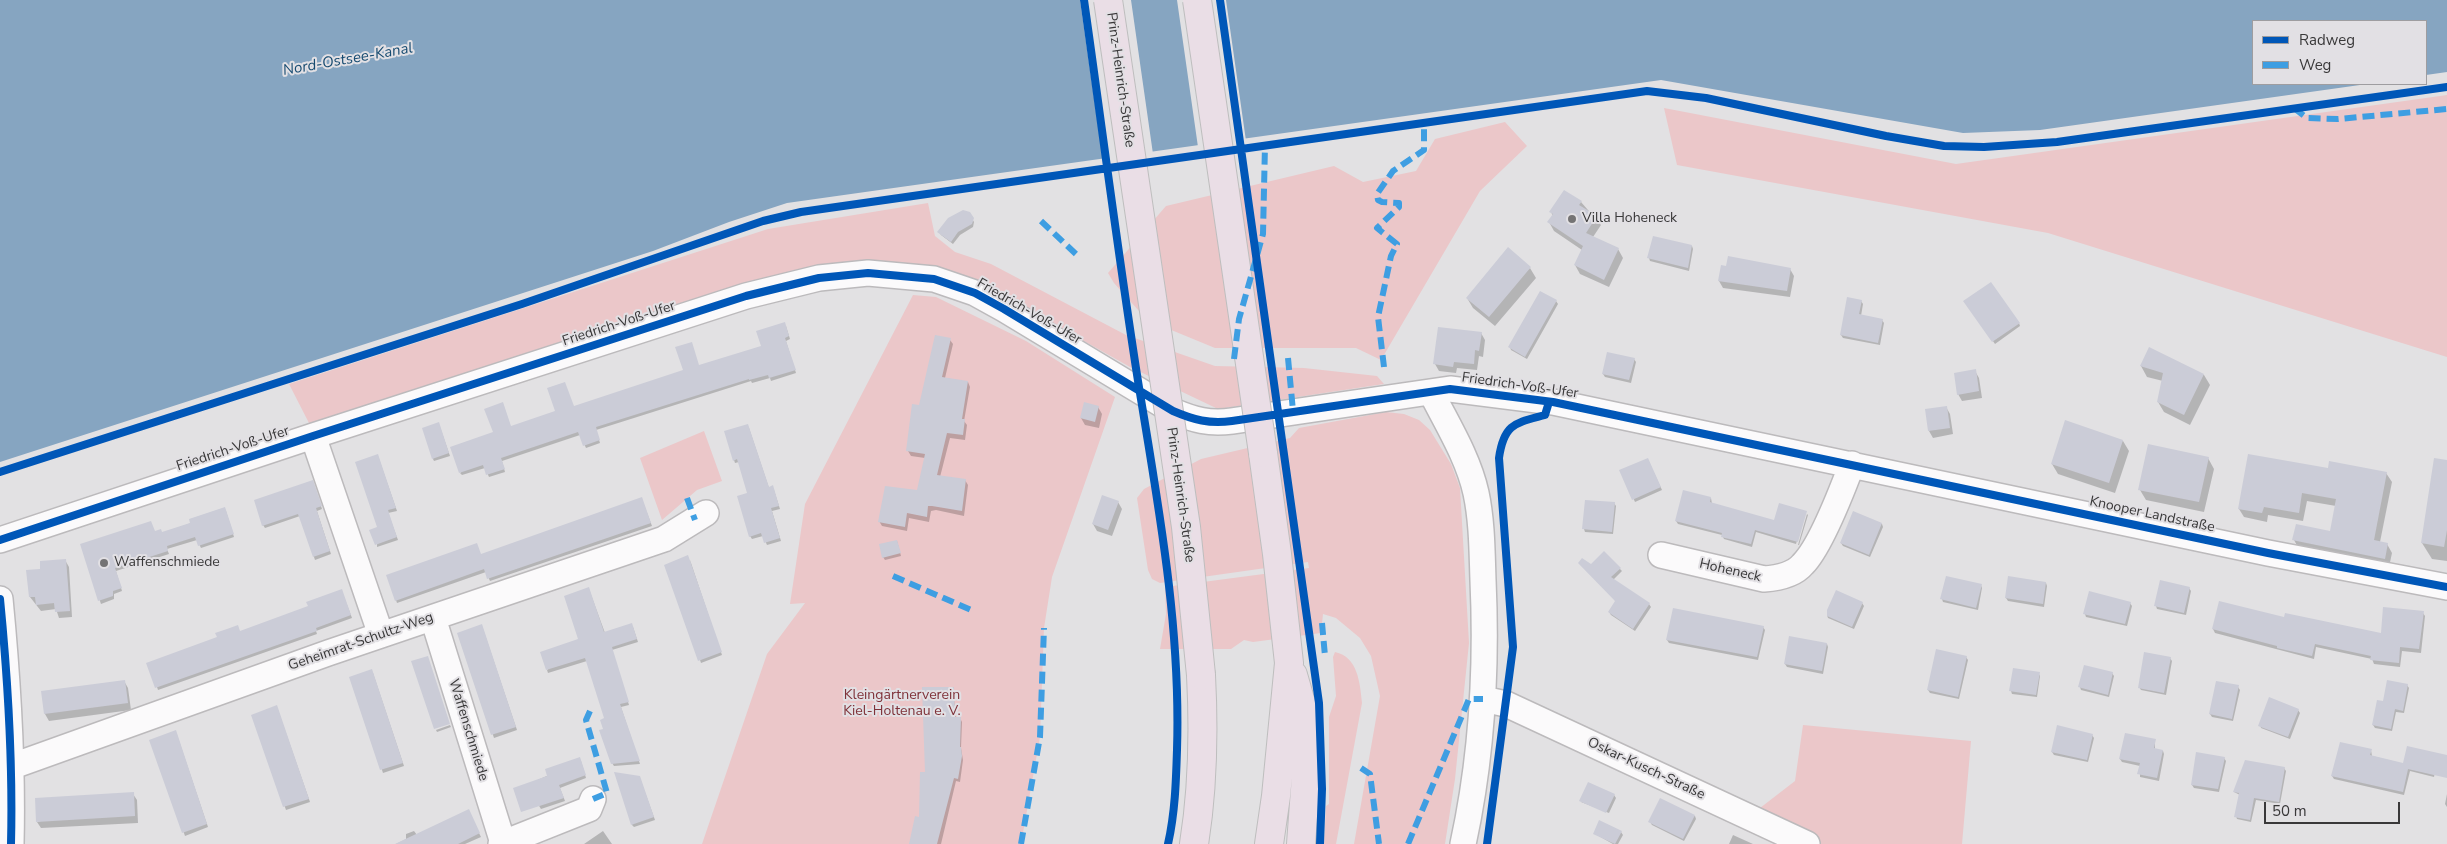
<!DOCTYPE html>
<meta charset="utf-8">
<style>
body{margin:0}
#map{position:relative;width:2447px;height:844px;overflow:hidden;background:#e2e1e3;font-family:"Nunito Sans",sans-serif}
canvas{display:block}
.legend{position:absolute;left:2252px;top:20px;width:175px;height:65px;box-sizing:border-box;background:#e2e0e4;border:1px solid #9e9da0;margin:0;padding:6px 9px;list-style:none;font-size:15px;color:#393839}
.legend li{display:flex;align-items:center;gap:10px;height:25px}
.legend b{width:25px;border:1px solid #9e9da0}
.scale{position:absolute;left:2264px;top:802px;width:136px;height:22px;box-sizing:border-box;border:2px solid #393839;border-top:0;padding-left:6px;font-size:15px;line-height:18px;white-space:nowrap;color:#393839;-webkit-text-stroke:4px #e2e0e4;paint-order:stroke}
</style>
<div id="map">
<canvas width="2447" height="844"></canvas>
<ul class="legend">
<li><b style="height:6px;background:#0057b8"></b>Radweg</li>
<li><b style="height:6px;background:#3e9ee2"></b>Weg</li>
</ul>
<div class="scale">50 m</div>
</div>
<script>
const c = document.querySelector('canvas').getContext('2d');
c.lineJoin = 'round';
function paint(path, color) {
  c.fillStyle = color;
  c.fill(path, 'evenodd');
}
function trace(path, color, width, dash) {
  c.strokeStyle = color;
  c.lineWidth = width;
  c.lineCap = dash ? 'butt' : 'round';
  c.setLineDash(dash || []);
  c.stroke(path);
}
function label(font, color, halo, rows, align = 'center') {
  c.font = font + ' "Nunito Sans",sans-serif';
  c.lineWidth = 4;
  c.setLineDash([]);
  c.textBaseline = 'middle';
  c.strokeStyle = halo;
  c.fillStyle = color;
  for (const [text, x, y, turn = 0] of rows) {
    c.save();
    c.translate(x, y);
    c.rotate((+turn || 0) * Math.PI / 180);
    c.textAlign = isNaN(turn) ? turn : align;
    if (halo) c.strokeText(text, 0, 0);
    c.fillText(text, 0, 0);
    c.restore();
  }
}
paint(new Path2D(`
 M2447,95V357L2048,233L1677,165L1664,108L1956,164Z
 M1505,122L1527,146L1480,191L1381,360L1356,348H1215L1147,320L1114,283L1108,273L1166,206L1334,166L1363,182L1416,171L1435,139Z
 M928,203L935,236L955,252L991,264L1126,335L1215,366L1304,368L1377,376L1384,384L1218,409L1130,367L981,283L872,265L310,425L289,384L768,229Z
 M913,295L936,297L1026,341L1115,397L1052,577L1044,628L1040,737L1021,844H702L767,654L805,603L790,604L805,504Z
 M1386,412L1404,414L1419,420L1430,430L1451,464L1460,488L1469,643L1455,779L1445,844H1354L1380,696L1371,656L1360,638L1336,618L1323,614L1321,633L1253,642L1244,640L1231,649H1160L1166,614L1165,587L1309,568L1308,562L1160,583L1152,579L1148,570L1137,498L1144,489L1201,459L1290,438L1299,428Z
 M704,431L722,481L697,490L662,520L640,458Z
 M1335,652C1358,657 1360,683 1362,703L1336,844H1324L1326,806L1329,804V717L1336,696L1333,657Z
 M1803,725L1971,741L1962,844H1810V837L1760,808L1795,781Z`), '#ebc7c9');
paint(new Path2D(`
 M0,0H2447V72L2426,75V21H2253V84H2367L2040,130L1963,133L1661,80L787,203L729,222L653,251L0,462Z`), '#86a5c1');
paint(new Path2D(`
 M1080,0H1131L1153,154L1103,161Z
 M1177,0H1226L1246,141L1198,147Z`), '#e2e1e3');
paint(new Path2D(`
 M1581,202L1601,225L1593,237L1618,249L1623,258L1609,287L1580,274L1575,265L1582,250L1554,231L1549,222L1553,216L1551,212Z
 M969,213L974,222L973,227L960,235L953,244L941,235L939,232Z
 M1692,246L1693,249L1689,271L1650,261L1649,258Z
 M1530,268L1536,278L1495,326L1473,308L1467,298Z
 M1790,269L1794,276L1790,297L1723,288L1719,281Z
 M1556,301L1558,304L1527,359L1511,350L1510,347Z
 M1861,301L1863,304L1861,316L1882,320L1884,323L1880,345L1843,338L1841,335Z
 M1967,304L2019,323L2020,326L1995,344Z
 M786,326L790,339L786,341L796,373L771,381L770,378L752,383L751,381L596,430L600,443L586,448L580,435L502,461L505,472L489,477L485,468L462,475L460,473L511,427L762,347Z
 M1481,333L1485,340L1483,357L1479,356L1477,370L1457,368L1456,373L1439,371L1435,364Z
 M950,340L953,344L945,378L968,382L970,387L964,421L967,425L965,440L950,438L940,477L965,480L968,485L964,516L936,510L931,511L929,522L909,518L907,531L882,526L879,521L918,492L925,458L911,456L908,451L920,407Z
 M2150,349L2204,375L2210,385L2190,425L2164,412L2158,402L2163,381L2147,377L2141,366Z
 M1634,359L1636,362L1631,383L1605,377L1603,374Z
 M1975,371L1979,378L1982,398L1962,401L1958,394Z
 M1098,407L1102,414L1099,428L1085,425L1081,418Z
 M1946,407L1950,414L1953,434L1933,438L1929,431Z
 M440,427L450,456L434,461L433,459Z
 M749,428L769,488L774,490L780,509L772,511L781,541L767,545L763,536L752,539L750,536L748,494L739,462L735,463L734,460Z
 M2123,441L2129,451L2115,493L2058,474L2052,464Z
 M2208,458L2214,469L2204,512L2146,500L2140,490Z
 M379,459L397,511L388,513L398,540L377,547Z
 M2447,461V561L2432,559L2422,543Z
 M1649,462L1662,490L1635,502L1621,471Z
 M2329,470L2386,473L2392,482L2380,542L2387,544L2392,553L2389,567L2299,549L2294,540L2331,532L2336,506L2307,501L2303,521L2268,515L2267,522L2244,517L2239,509Z
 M314,485L322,509L317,511L331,554L315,560L300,516L265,528L263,525Z
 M1711,498L1712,504L1775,521L1805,513L1796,544L1756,532L1752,547L1724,539L1722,535L1678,524L1676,521Z
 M643,502L652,526L490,581L486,572L397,603L396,600L481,556Z
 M1118,502L1122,509L1112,536L1097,531L1093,524Z
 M1614,503L1616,506L1613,534L1585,532L1584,529Z
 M226,511L234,537L201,548L197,540L167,549L169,554L116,571L122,591L114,594V599L101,604L81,545L162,533Z
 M1854,513L1882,524L1883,527L1870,557L1843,546L1841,543Z
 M1807,514L1808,515L1799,545H1798Z
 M897,541L901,556L885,560L883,557Z
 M65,560L69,567L72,617L59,618L56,609L41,611L30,597L42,570Z
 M690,560L722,655L701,663L700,660Z
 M1591,565L1620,569L1622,571L1613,580L1649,604L1651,607L1635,631L1611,615L1609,612L1616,602Z
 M2046,583L2047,586L2044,607L2008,601L2006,598Z
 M1981,585L1982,588L1978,610L1943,602L1942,599Z
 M2189,588L2191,591L2186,615L2157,609L2156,606Z
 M590,592L605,633L633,627L638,642L612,650L629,705L621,707L640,764L614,766L612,763L605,730V719L587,661L548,673L547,670L580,640Z
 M1837,592L1862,603L1864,606L1854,629L1828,618L1827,615Z
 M343,594L352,618L316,631L317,634L158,690L157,687L240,632Z
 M2130,603L2132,606L2127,626L2086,617L2085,614Z
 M2423,613L2425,616L2421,653L2402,651L2400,667L2374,664L2372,659L2316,647L2314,659L2215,633L2213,629L2285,619L2382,635Z
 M1763,627L1765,630L1758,660L1669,643L1667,640Z
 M483,629L517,730L494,738L459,634Z
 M1827,644L1828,647L1823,674L1787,667L1785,664Z
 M1966,657L1968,660L1959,699L1930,693L1928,690Z
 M2170,658L2172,661L2166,695L2141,690L2139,687Z
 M373,673L404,766L383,773L351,677Z
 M2112,673L2114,676L2109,697L2081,690L2080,687Z
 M2039,674L2040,676L2037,697L2012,694L2011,691Z
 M124,681L128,688L131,710L49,721L45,714L42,692Z
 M2407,685L2409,688L2404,713L2396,712L2392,731L2375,728L2373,725L2384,703Z
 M2238,687L2240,690L2233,721L2212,717L2210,714Z
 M953,689L956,718H960L962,722L961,748L963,760L960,782L956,781L941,844H910L920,819L927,774Z
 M278,710L310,802L286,810L253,715Z
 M2298,710L2300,713L2290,739L2261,728L2260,725Z
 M450,725L451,727L437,732L436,730Z
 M177,735L208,827L185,836L151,741Z
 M2092,735L2094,738L2088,762L2054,755L2052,752Z
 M2155,740V749L2163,751L2164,754L2159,781L2140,777V766L2122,762L2120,759Z
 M2371,750L2372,756L2404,764L2438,757L2434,777L2410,771L2404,795L2334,779L2332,776Z
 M2224,758L2226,761L2219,792L2194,788L2192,785Z
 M581,761L586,778L560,788L565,801L541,809L526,785Z
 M2284,768L2286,771L2280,804L2256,800L2251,822L2237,819L2236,816L2240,795L2234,792Z
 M641,781L655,820L634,827L632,825Z
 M1589,783L1614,795L1616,798L1609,813L1581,802Z
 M133,794L137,800L138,823L41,828L37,822Z
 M2447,794V807L2445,804Z
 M468,811L481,837L465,844H396L406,839V834L414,831L417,835Z
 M1695,816L1696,819L1684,841L1652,825L1650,822Z
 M603,831L612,844H584Z
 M1621,832L1623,835L1618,844H1613L1595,834Z
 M1733,835L1753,844H1729Z`), '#0003');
paint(new Path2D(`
 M1564,190L1582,201L1579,205L1597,216L1586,233L1619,248L1604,280L1574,265L1583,246L1547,222L1553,214L1549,212Z
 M963,210L970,212L974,218L972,224L958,232L951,242L937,232L948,218Z
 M1653,236L1692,245L1688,268L1647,258Z
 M1508,247L1531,267L1489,317L1466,298Z
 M1728,256L1791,268L1787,291L1718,281L1721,265L1726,266Z
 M1991,282L2020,323L1992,342L1963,301Z
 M1540,291L1557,300L1525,357L1508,347Z
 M1847,297L1862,300L1859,314L1883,319L1878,343L1840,335Z
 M785,322L789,336L785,338L796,370L769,378L768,375L749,380V379L596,427L600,440L583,446L578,432L501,458L505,469L486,475L483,465L459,473L450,447L493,432L484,409L503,402L511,426L555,411L547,388L565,382L574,406L683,370L675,347L692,342L699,365L761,346L756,331Z
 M1438,327L1482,332L1479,351L1475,350L1474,364L1454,362L1453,367L1433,364Z
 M935,335L951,338L942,377L968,381L962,419H965L963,435L947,433L937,475L966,479L962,511L932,506H928L927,517L907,513L905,527L878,522L885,486L917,490L925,454L906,451L912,404L919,405Z
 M2149,347L2204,374L2184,415L2157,402L2163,373L2140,366Z
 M1607,352L1635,358L1629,380L1602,374Z
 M1976,369L1979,391L1957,395L1954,373Z
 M1084,402L1099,406L1095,422L1080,418Z
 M1947,406L1950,428L1928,431L1925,409Z
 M2065,420L2123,440L2109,483L2051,464Z
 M439,422L449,453L432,459L422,428Z
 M748,424L769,487L773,485L779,506L771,508L780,538L764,543L761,533L749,537L737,496L747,493L737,459L733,461L724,431Z
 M2148,444L2209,457L2199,502L2138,490Z
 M378,454L396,508L388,510L397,537L375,545L369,530L377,527L355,462Z
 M2248,454L2328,468L2329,461L2387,472L2374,540L2388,543L2385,559L2292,540L2296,524L2330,531L2336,499L2302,493L2299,513L2264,507L2262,513L2238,509Z
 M1648,458L1661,487L1632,500L1619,470Z
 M2434,458L2447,460V530L2444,547L2421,543Z
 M313,480L322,506L316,508L330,551L313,557L298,514L262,526L254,500Z
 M1683,490L1711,497L1710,502L1774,520L1779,503L1807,511L1798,542L1755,530L1751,544L1721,537L1722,533L1675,521Z
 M1102,495L1119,501L1108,530L1092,524Z
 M642,497L651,523L487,579L484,569L395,601L386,575L477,543L481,554Z
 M1585,500L1615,502L1612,532L1582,529Z
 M225,507L234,534L198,546L195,537L167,546L168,551L115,568L122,588L113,591V596L98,601L80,544L151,521L155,531L161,529L162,532L190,523L189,519Z
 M1853,511L1882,523L1869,555L1840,543Z
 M897,540L901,553L882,558L879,544Z
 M1604,551L1621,568L1611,577L1650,603L1633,629L1608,612L1615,601L1578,563L1582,558L1591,564Z
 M688,555L722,652L698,661L664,565Z
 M66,559L70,611L55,612L54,603L36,605L35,597H29L26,570L40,569V561Z
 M1946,576L1982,584L1976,608L1940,599Z
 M2008,576L2046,582L2043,604L2005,598Z
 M2160,580L2190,587L2184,613L2154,606Z
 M589,587L604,632L632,623L637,639L612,647L629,702L620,704L640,761L611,764L599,730L603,729L600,720L604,718L585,658L546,670L540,652L578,639L564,596Z
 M342,589L351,615L316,628L317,631L155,688L146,663L217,637L215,633L227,629L238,625L240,631L308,606L306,602Z
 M1836,590L1863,602L1852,627L1827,616V610Z
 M2089,591L2131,602L2125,624L2083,614Z
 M2219,601L2284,617L2285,613L2381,633L2383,607L2424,611L2419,649L2400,647L2399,663L2370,660L2371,656L2315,644L2312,656L2277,648V646L2212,629Z
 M1673,608L1764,626L1757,657L1666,640Z
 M482,624L516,727L491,735L457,633Z
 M1789,636L1827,643L1822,671L1784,664Z
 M1936,649L1967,656L1958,697L1927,690Z
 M2144,652L2171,657L2164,693L2138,688Z
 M428,656L450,724L434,729L411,661Z
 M2084,665L2113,672L2108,695L2078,687Z
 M2013,668L2040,672L2036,695L2009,691Z
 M372,669L403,763L380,770L349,677Z
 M125,680L128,703L44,714L41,691Z
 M2387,680L2408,684L2403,711L2395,709L2391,729L2372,725L2377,700L2383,701Z
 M2216,681L2239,685L2232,719L2209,714Z
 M922,687H954L955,717H961L960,747H961L962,756L958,779L954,778L937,844H909L915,816L919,817L920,772H925Z
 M2269,697L2299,709L2288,737L2258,726Z
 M277,705L309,799L283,807L251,715Z
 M2057,725L2093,734L2087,760L2051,752Z
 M176,730L207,824L182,833L149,740Z
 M2125,733L2156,739L2154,748L2163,750L2157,778L2137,774L2140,763L2119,759Z
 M2340,742L2372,749L2370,755L2403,763L2407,746L2447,755V778L2408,769L2403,792L2331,776Z
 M2196,752L2225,757L2218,789L2191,785Z
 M580,757L586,775L559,785L564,798L521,812L513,788L547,776L545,769Z
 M2245,760L2285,767L2279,802L2254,798L2250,820L2234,817L2239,793L2233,792Z
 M614,772L640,776L654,817L631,825Z
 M1588,782L1615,794L1606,813L1579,801Z
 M134,792L135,816L36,822L35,798Z
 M1660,798L1695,815L1683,839L1648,822Z
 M469,809L480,833L458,844H395Z
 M1599,820L1622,831L1615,844L1593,834Z`), '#cbccd7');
const minor = new Path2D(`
 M1431,392C1447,424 1468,457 1476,493C1482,521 1482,551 1483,580C1487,668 1482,757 1463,844
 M313,436L381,635
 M0,540L313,436L746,296L819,278L868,273L934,279L975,293L1004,309L1173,411C1194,420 1209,424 1232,421L1450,389L1553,402L2268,553L2447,587
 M1661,555L1764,579C1778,578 1794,575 1803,564C1820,547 1843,488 1852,464
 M0,599C8,681 13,762 11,844
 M433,618L503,843
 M1483,699L1506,704L1807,844
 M13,766L328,653L664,539L706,513
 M501,844L589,809L593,799`);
const highway = new Path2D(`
 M1263,453L1277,554L1289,663L1276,796L1269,844
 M1293,675L1305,717L1308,749L1301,844
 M1194,844C1203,788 1204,732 1201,675`);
trace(minor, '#bcbabc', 28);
trace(highway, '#bebebe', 30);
trace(minor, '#fbfafb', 25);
trace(highway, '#eadee6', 28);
const highwayBridge = new Path2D(`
 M1108,0L1186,527L1201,675
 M1197,0L1263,453`);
trace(highwayBridge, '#bebebe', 30, []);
trace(highwayBridge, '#eadee6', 28);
trace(new Path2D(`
 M2294,108L2307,118L2338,119L2447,109
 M1041,221L1077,255
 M1288,358L1293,411
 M1234,359L1239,319L1263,234L1265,145
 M1384,367L1378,317L1391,256L1397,244L1377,228L1399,207V203L1382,202L1378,200L1377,194L1393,171L1424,150V123
 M687,498L695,520
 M893,576L971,610
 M1322,623L1325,656
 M590,711L586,720L607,793L593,799
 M1361,768L1370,774L1379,844
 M1021,844L1040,737L1044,628
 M1408,844L1469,699H1483`), '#3e9ee2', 6, [12, 6]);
trace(new Path2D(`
 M1084,0C1102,127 1118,254 1138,381C1158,504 1181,626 1177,750C1176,782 1175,813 1168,844
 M1220,0L1319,703L1322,789L1320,844
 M0,472L522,304L763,221L801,212L1647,91L1706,98L1886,136L1944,146L1984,147L2057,142L2447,87
 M0,540L313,436L746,296L819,278L868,273L934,279L975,293L1004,309L1173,411C1194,420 1209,424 1232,421L1450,389L1553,402L2268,553L2447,587
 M0,599C8,681 13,762 11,844
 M1487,844L1513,647L1499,458C1504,423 1516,423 1545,415L1549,402`), '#0057b8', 8);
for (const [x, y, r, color] of [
 [1572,219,5,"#747374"],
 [104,563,5,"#747374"]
]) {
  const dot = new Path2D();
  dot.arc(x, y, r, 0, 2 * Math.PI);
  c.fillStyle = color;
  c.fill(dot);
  trace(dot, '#e2e0e4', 2);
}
label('14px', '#393839', '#e2e0e4', [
 ["Prinz-Heinrich-Straße",1120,80,82],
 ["Friedrich-Voß-Ufer",1029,312,30],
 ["Friedrich-Voß-Ufer",619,324,-18],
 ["Friedrich-Voß-Ufer",1520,386,8],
 ["Friedrich-Voß-Ufer",233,449,-18],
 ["Prinz-Heinrich-Straße",1180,495,82],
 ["Knooper Landstraße",2152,515,12],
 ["Hoheneck",1730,571,13],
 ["Geheimrat-Schultz-Weg",361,642,-19],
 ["Waffenschmiede",468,730,73],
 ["Oskar-Kusch-Straße",1646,769,25]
]);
label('14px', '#393839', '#e2e0e4', [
 ["Villa Hoheneck",1582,219],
 ["Waffenschmiede",114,563]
], 'left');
label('14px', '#7f3239', '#e2e0e4', [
 ["Kleingärtnerverein",902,696],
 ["Kiel-Holtenau e. V.",902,712]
]);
label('italic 15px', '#154a70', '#e2e0e4', [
 ["Nord-Ostsee-Kanal",348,60,-10]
]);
</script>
